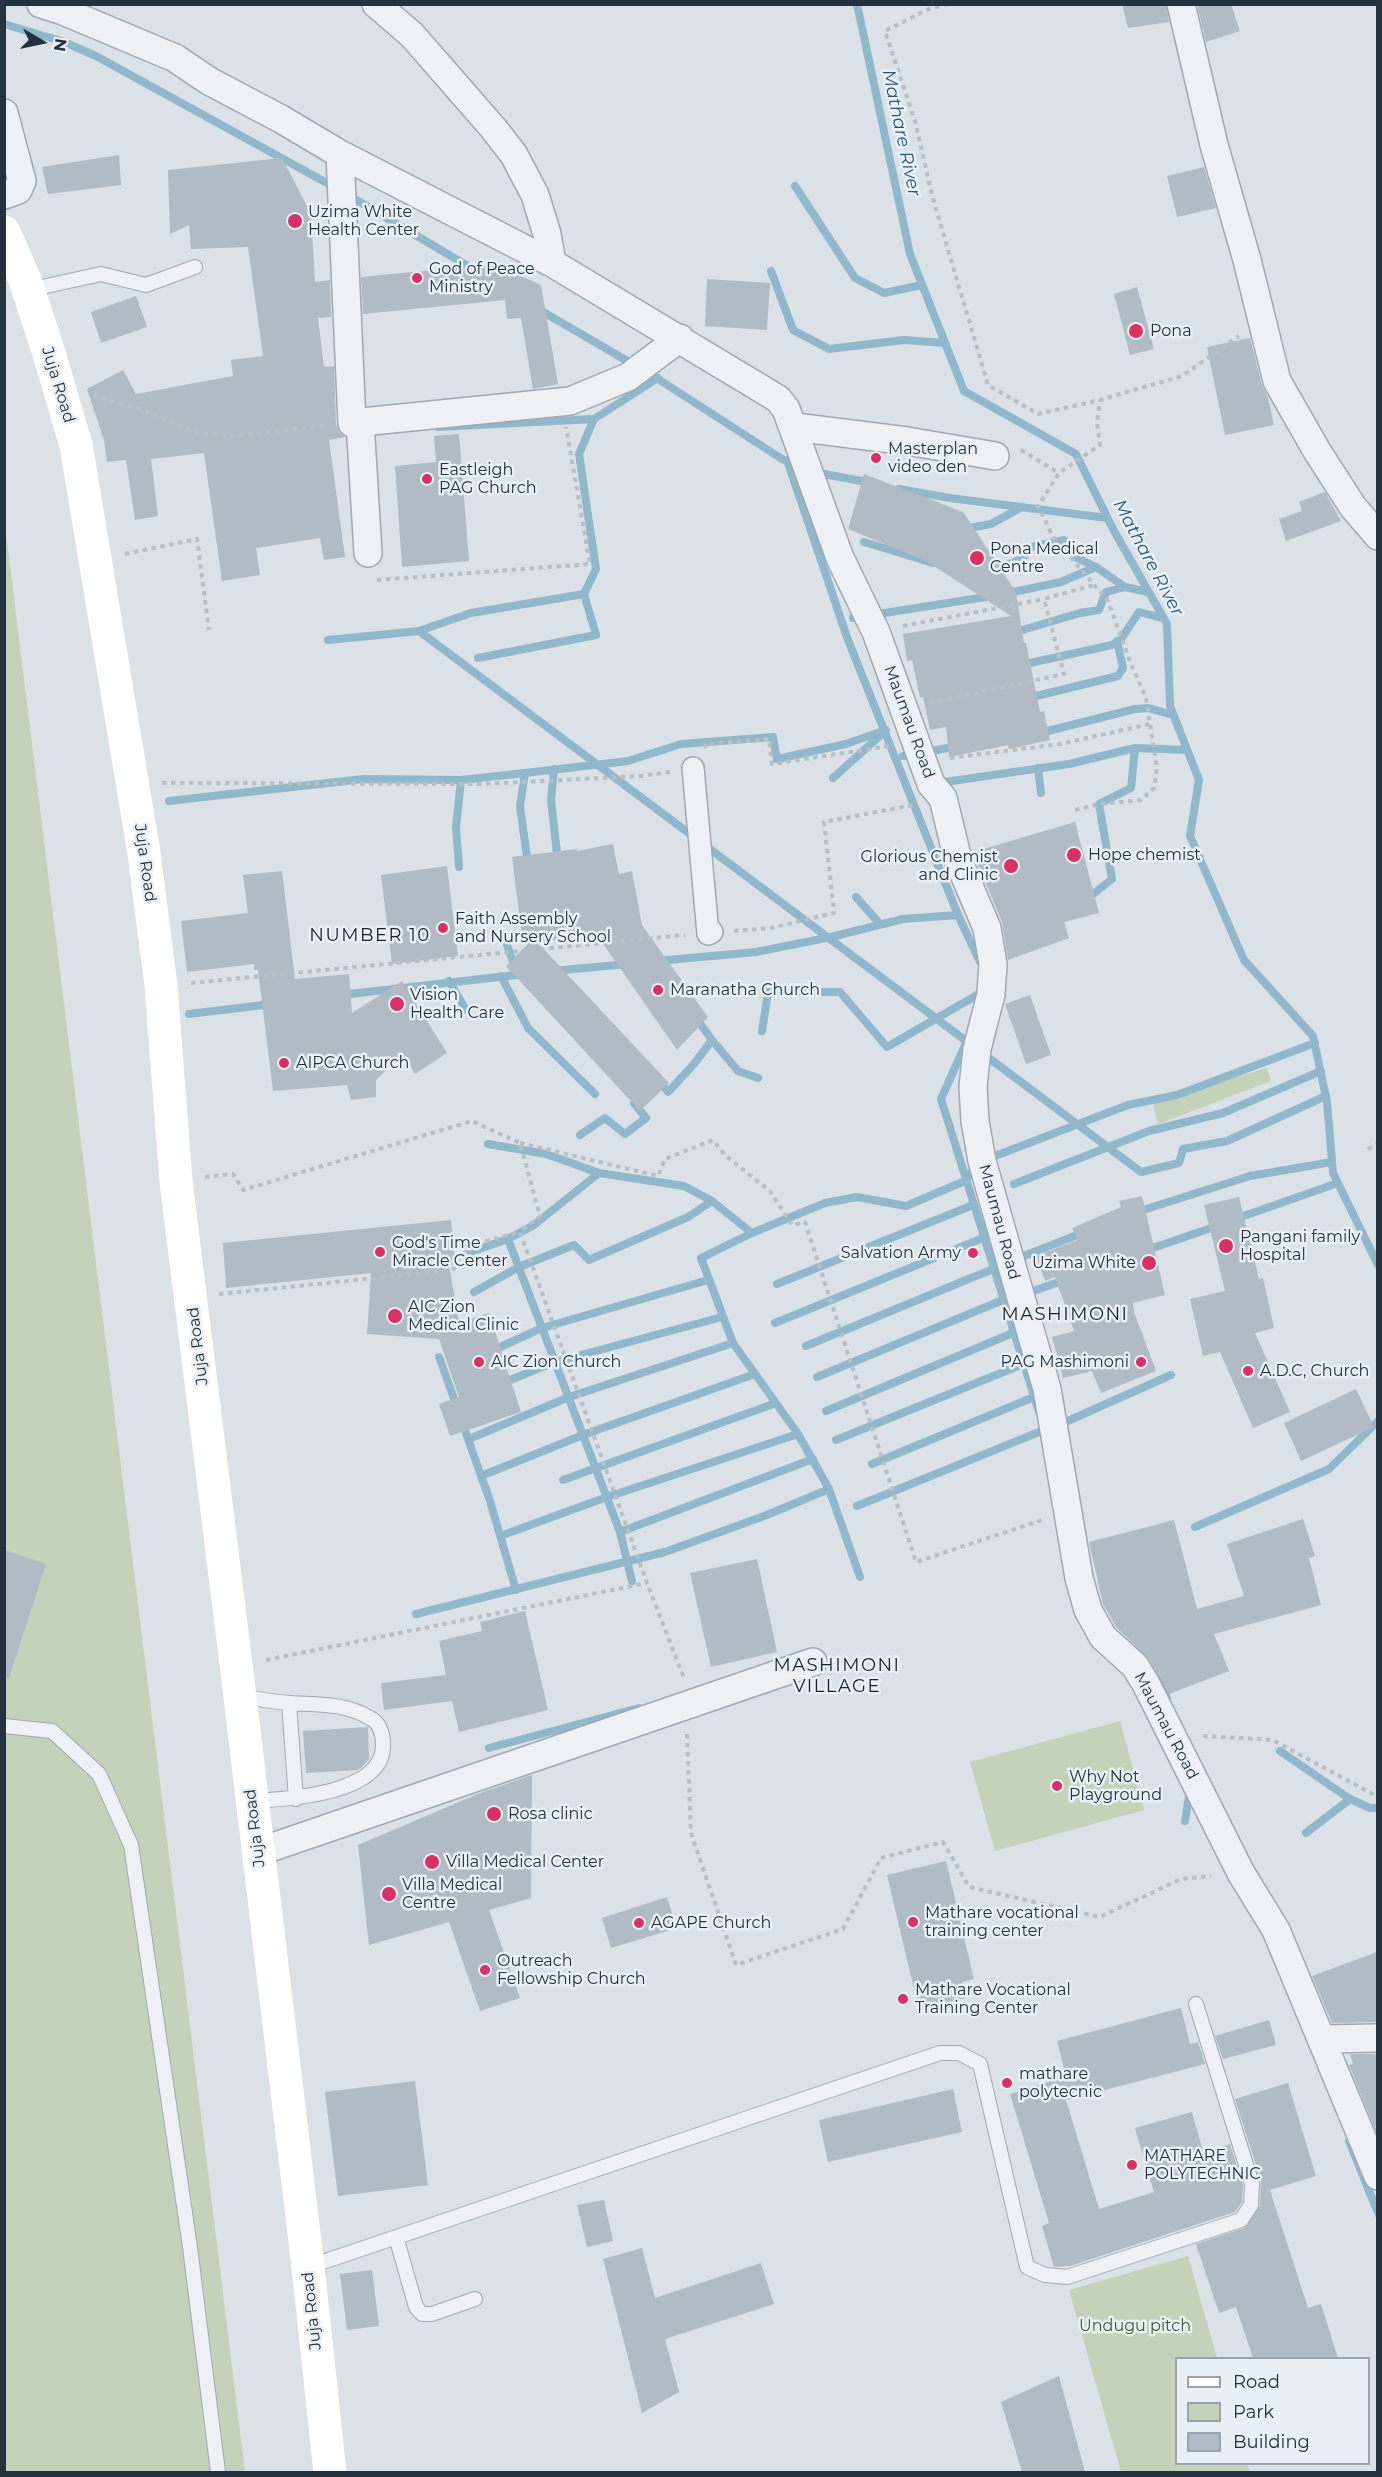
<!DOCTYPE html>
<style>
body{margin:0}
#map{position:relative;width:1382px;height:2477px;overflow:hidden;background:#dae1e7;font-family:Montserrat,sans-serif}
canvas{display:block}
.frame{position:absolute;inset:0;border:6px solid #23323e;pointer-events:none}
.legend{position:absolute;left:1175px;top:2357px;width:195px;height:108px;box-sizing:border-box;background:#e9f0f5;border:2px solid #9aa4ac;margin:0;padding:8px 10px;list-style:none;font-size:18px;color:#23323e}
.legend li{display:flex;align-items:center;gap:12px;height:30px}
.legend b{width:30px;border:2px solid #9aa4ac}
.north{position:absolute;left:12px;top:12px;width:60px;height:60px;-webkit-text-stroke:4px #e9f0f5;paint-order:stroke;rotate:99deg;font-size:16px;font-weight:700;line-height:24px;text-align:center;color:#23323e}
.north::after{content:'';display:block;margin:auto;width:21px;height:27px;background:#23323e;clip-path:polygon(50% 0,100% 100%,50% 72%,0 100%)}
</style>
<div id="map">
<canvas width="1382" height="2477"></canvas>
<div class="frame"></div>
<ul class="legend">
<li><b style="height:8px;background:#fff"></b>Road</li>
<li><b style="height:16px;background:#c4d2ba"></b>Park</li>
<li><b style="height:16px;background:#b1bbc4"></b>Building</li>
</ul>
<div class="north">N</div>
</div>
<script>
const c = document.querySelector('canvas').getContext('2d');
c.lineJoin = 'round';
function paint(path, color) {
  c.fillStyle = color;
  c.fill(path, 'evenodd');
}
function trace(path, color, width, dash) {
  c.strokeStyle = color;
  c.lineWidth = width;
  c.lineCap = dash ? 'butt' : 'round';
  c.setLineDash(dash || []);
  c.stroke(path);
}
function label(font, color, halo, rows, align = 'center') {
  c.font = font + ' Montserrat,sans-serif';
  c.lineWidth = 5;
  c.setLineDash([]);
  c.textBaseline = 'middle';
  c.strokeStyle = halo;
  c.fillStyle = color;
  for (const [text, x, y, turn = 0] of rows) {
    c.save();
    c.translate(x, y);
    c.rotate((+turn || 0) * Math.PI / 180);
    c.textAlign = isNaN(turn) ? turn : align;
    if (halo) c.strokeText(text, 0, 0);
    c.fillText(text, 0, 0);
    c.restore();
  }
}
paint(new Path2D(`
 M5,525L245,2472H5Z
 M1267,1068L1271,1081L1158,1124L1152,1101Z
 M1120,1721L1144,1810L995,1851L970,1762Z
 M1188,2256L1217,2358H1176V2464H1247L1250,2472H1121L1069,2290Z`), '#c4d2ba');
trace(new Path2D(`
 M857,4L910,254L964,391L1076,454L1113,529L1167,624L1170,706L1199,780L1190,836L1244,960L1313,1036L1327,1102L1333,1173L1378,1265
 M4,24L64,42L96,56L336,188
 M795,186L855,278L884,293L922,285
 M348,195L476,271
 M771,271L793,330L829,349L904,340L945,343
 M538,309L655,377L782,459L799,466
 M438,427L594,419L658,378
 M787,460L848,640L958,915L980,962
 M813,472L872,483
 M899,489L950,498L1107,518
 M963,529L991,524L1022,507
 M864,542L933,563
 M989,569L1013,563L1024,557L1029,549L1035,546L1064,540L1075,557L1096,567L1125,587L1148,592
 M1004,594L1061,582L1096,567
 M853,618L992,596
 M419,631L1141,1172L1179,1163L1183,1149L1227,1141L1326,1096
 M1012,633L1080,613L1099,610L1106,592L1125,587
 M328,640L419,631L471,613L584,594L596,569L579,454L594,419
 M478,658L596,635L584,594
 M1021,665L1112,645L1121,639L1139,612L1162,618
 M1028,698L1118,676L1123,668L1117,641
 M1040,733L1135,709L1148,708L1173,715
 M903,756L959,746
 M1038,768L1041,793
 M554,769L551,800L558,862
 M525,773L520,806L528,864
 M833,778L882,734
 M938,783L1069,764L1135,748L1187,750
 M169,801L363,779L461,780L525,773L628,761L681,744L773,737L777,759L846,744L886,730
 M459,867L456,827L461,780
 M856,897L880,924
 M1087,899L1112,879L1099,804L1131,788L1135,748
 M507,945L516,970
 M657,961L756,952L831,937L903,919L958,915
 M553,971L627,964
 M501,976L528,1028L595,1094
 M447,982L449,981L466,1010
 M341,995L525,974
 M189,1014L272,1004
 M694,1015L712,1040L738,1071L758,1078
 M762,1031L768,992H840L887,1047L984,991
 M967,1041L941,1099L1039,1412
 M658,1080L668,1092L694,1064L712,1040
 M580,1135L605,1118L625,1134L646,1118L634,1103
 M488,1144L546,1154L599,1173L684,1186L712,1201L752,1233L825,1203L857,1197L906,1206L965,1181L978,1163L982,1161L1128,1105L1177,1095L1315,1043
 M1014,1184L1149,1131L1223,1113L1321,1071
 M1137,1212L1250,1176L1332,1162
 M1235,1219L1338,1183
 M752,1233L701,1258L733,1343L798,1434L829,1489L860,1577
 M508,1239L620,1532L632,1581
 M1144,1251L1220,1225
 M470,1252L508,1239L534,1225L599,1173
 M1021,1257L1085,1232
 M777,1284L973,1205
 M474,1292L519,1267L574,1245L589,1260L688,1217L712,1201
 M1025,1294L1067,1279
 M775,1323L983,1238
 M806,1346L993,1269
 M498,1348L542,1328L708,1280
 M439,1357L457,1407
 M817,1377L1003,1300
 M510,1380L555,1362L722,1317
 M826,1411L1013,1333
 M462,1422L490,1501L516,1590
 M1061,1424L1171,1375
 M469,1439L569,1397L733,1343
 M836,1440L1023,1364
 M872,1464L1034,1397
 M481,1476L583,1435L755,1374
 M563,1480L776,1403
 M857,1506L1044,1430
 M1195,1527L1329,1469L1378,1421
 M620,1532L813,1459
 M500,1536L607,1497L798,1434
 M416,1614L665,1552L767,1515L829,1489
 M1150,1680L1162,1681L1167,1699
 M489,1748L639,1708
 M1280,1751L1350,1799
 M1185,1821L1190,1789
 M1306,1833L1350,1799L1370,1808H1378
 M1349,2141L1378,2213`), '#91b7cb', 8);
paint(new Path2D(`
 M1122,4H1166L1169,22L1128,28Z
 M1197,4H1231L1240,31L1206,42Z
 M119,155L121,185L48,194L42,167Z
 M282,158L311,214L315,282L330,280L331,317L318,318L324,367L334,366L336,424L339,432L345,437L329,440L345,557L324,560L320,538L256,548L260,575L222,581L204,453L151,459L158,516L135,520L126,460L107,462L104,440L87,389L123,370L136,394L233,376L231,360L263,356L248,247L191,249L189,225L170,234L168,170Z
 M1204,167L1216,208L1177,217L1167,176Z
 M495,264L541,285L558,384L533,389L521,318L507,319L505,300L363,314L361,277Z
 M707,279L770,283L767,330L705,326Z
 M1137,287L1154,349L1130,355L1114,294Z
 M136,296L147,327L101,343L91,312Z
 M1250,338L1262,385L1268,398L1274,425L1225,435L1207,347Z
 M459,434L469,561L402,567L395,466L436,462L434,436Z
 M864,474L963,512L1016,592L1024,643H1026L1040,712L1044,711L1050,740L1009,749L1008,745L949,757L946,727L930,730L923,697H920L912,660L907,661L903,634L1011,616L926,561L848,529Z
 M1325,492L1341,521L1286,541L1279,519L1302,511L1299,502Z
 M1075,822L1099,913L1064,922L1069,938L1008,960L1002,922L973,852Z
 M613,844L619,874L632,871L642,925L708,1017L677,1050L597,935L537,942L669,1083L640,1111L506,966L528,944H523L512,857L577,849V851Z
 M447,866L458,956L392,964L381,875Z
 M282,871L295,979L349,974L352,1013L402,981L447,1053L415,1074L403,1054L376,1080V1097L351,1100L347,1085L273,1091L258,970H254V964L187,972L181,921L248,913L243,875Z
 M1030,995L1051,1055L1026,1064L1005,1004Z
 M1142,1196L1165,1295L1133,1303L1134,1312L1156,1371L1101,1393L1092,1371L1063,1378L1052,1337L1074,1331L1055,1277L1045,1281L1036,1256L1078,1240L1072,1228L1121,1207L1119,1201Z
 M1239,1197L1259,1279L1263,1278L1274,1328L1255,1333L1290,1412L1253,1428L1220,1352L1203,1356L1190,1299L1225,1291L1204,1205Z
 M451,1220L455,1264L449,1265L459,1323L489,1313L521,1412L450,1436L439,1404L459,1397L439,1339L367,1334L371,1273L226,1288L223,1243Z
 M1356,1389L1374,1427L1301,1461L1284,1423Z
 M1303,1519L1315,1556L1309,1558L1321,1605L1214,1634L1229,1671L1169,1694L1148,1658L1116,1627L1103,1604L1089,1542L1174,1520L1197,1609L1244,1596L1227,1544Z
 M4,1550L46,1564L9,1678L4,1677Z
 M757,1559L777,1652L711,1667L690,1573Z
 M525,1611L548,1710L459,1732L452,1701L384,1710L381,1683L446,1675L439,1641L482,1631L480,1622Z
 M368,1727L369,1759L362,1767L358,1770L306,1773L303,1731Z
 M532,1775L531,1898L489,1910L520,1998L480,2011L449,1922L369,1945L358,1845L480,1793Z
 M946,1861L974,1979L962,1982L965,1998L919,2010L887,1875Z
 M667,1897L677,1928L611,1948L602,1918Z
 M1377,1952V2022L1332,2023L1312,1976Z
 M1181,2008L1190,2044L1198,2042L1205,2064L1066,2100L1099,2209L1154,2192L1135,2128L1192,2112L1203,2152L1230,2144L1243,2185L1242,2202L1235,2212L1070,2266L1054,2267L1042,2226L1049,2223L1010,2094L1066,2076L1057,2041Z
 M1269,2020L1276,2045L1223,2059L1215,2036Z
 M1350,2054H1377V2134L1349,2065L1353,2064Z
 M415,2081L428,2185L338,2196L325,2092Z
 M1288,2083L1316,2176L1270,2190L1308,2308L1321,2304L1338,2358H1253L1236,2307L1219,2313L1196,2244L1244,2228L1260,2206L1261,2181L1235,2099Z
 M953,2089L962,2132L828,2162L819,2120Z
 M604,2200L613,2241L587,2247L577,2205Z
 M642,2248L655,2298L761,2263L774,2304L665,2339L679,2392L642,2413L603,2259Z
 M372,2270L379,2326L347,2330L340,2274Z
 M1059,2376L1085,2472H1022L1001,2402Z`), '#b1bbc4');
const service = new Path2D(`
 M28,290L101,274L146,285L195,267
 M241,1696C257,1699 274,1702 290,1703C318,1705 345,1703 370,1718C380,1723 383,1734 383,1745C384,1794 288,1799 253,1801
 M289,1703L296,1799
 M4,1726L52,1731L99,1774L131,1845L190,2247L218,2472
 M396,2237L416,2307L422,2314H432L475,2299
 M308,2267L940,2053H959L980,2064L1027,2267L1045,2275L1067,2277L1241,2220L1251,2205L1252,2184L1196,2004`);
const pedestrian = new Path2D(`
 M693,768L708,934L712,932`);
const minor = new Path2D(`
 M41,4L63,11L175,58L209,81L281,119L340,154L552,263L765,391L778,399L786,409L840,558L876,632L931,784L943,798L958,860L987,928L993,964L991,994L977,1049L973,1087L975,1121L982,1161L1047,1389L1079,1578L1088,1610L1103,1637L1135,1666L1146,1684L1241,1873L1276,1930L1378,2176
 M376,4L412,35L494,129L514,155L535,195L547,234L552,263
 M1181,4L1214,145L1247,260L1277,381L1317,451L1353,507L1378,536
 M4,113L22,181L18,190L4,195
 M340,154L352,423L570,401L628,377L680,338
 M360,422L368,553
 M795,427L907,441L995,456
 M258,1852L813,1662
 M1321,2039L1378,2038`);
trace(service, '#9fa9b1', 16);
trace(pedestrian, '#9fa9b1', 24);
trace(minor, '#9fa9b1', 30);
trace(new Path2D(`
 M948,4L929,9L885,31L915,121L932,195L988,385L1038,414L1100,400L1182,376L1239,336
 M93,396L143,410L197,433L236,436L324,426
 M1021,450L1059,473
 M125,554L197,539L209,630
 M377,580L590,564L566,427
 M903,626L1044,599
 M930,703L1064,674L1044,599L1094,585
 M706,748L705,744L769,739L772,764L890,746
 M950,758L1060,744L1150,724
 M162,783L482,784L641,776L670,772
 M1075,810L1099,804L1141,800L1154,788L1157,768L1146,698L1129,659L1108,601L1053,537L1038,506L1059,473L1100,445L1097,423L1100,400
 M734,931L771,928L834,913L824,822L913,805
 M191,983L685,935
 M520,1143L658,1176L665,1159L713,1140L726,1156L770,1191L792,1225L805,1222L916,1562L1042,1520
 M1368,1149L1378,1144
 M205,1177L233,1174L243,1190L472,1121L520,1143L540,1216L520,1232L647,1583L684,1678
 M219,1294L443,1271L465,1266V1247L520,1232
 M266,1660L647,1583
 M687,1734L691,1833L736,1965L843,1929L881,1858L943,1842L969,1887L1100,1917L1181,1879L1211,1876
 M1203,1736L1273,1740L1378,1797`), '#b8bfc5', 4, [4.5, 4.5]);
trace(service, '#edf1f5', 14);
trace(pedestrian, '#edf1f5', 21);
trace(minor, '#edf1f5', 27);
trace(new Path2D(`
 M4,232L25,280L47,347L76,445L144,853L161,986L176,1181L237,1672L308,2267L330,2472`), '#fff', 33);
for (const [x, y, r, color] of [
 [295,221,8,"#db2f68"],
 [417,278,6,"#db2f68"],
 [1136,331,8,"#db2f68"],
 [876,458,6,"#db2f68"],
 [427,479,6,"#db2f68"],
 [977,558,8,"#db2f68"],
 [1074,855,8,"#db2f68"],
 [1011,866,8,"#db2f68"],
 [443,928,6,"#db2f68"],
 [658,990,6,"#db2f68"],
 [397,1004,8,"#db2f68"],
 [284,1063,6,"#db2f68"],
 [1226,1246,8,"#db2f68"],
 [380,1252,6,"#db2f68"],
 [973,1253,6,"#db2f68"],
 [1149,1263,8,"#db2f68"],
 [395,1316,8,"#db2f68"],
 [479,1362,6,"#db2f68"],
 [1141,1362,6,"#db2f68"],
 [1248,1371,6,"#db2f68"],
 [1057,1786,6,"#db2f68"],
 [494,1814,8,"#db2f68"],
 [432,1862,8,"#db2f68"],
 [389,1894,8,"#db2f68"],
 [913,1922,6,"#db2f68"],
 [639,1923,6,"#db2f68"],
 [485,1970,6,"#db2f68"],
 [903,1999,6,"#db2f68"],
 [1007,2083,6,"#db2f68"],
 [1132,2165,6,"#db2f68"]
]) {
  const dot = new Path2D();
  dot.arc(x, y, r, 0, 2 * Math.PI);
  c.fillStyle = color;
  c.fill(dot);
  trace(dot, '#e9f0f5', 2);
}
label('16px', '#23323e', '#e9f0f5', [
 ["Uzima White",308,212],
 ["Health Center",308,230],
 ["God of Peace",429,269],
 ["Ministry",429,287],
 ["Pona",1150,331],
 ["Masterplan",888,449],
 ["video den",888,467],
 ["Eastleigh",439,470],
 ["PAG Church",439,488],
 ["Pona Medical",990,549],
 ["Centre",990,567],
 ["Hope chemist",1088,855],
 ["Glorious Chemist",998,857,"right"],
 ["and Clinic",998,875,"right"],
 ["Faith Assembly",455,919],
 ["and Nursery School",455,937],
 ["Maranatha Church",670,990],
 ["Vision",410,995],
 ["Health Care",410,1013],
 ["AIPCA Church",296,1063],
 ["Pangani family",1240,1237],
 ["Hospital",1240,1255],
 ["God's Time",392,1243],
 ["Miracle Center",392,1261],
 ["Salvation Army",961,1253,"right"],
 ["Uzima White",1136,1263,"right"],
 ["AIC Zion",408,1307],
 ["Medical Clinic",408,1325],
 ["AIC Zion Church",491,1362],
 ["PAG Mashimoni",1129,1362,"right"],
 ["A.D.C, Church",1260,1371],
 ["Why Not",1069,1777],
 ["Playground",1069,1795],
 ["Rosa clinic",508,1814],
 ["Villa Medical Center",446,1862],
 ["Villa Medical",402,1885],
 ["Centre",402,1903],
 ["Mathare vocational",925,1913],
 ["training center",925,1931],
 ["AGAPE Church",651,1923],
 ["Outreach",497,1961],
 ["Fellowship Church",497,1979],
 ["Mathare Vocational",915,1990],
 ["Training Center",915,2008],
 ["mathare",1019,2074],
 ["polytecnic",1019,2092],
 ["MATHARE",1144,2156],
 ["POLYTECHNIC",1144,2174]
], 'left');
label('16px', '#23323e', '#e9f0f5', [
 ["Juja Road",58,385,73],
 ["Maumau Road",909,722,70],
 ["Juja Road",145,863,82],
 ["Maumau Road",999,1222,75],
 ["Juja Road",198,1346,-97],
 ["Maumau Road",1166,1726,62],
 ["Juja Road",255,1828,-97],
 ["Juja Road",312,2311,-96]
]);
label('16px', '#3f5b2f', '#e9f0f5', [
 ["Undugu pitch",1135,2326]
]);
label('italic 18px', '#2a5975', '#e9f0f5', [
 ["Mathare River",901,133,78],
 ["Mathare River",1148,558,62]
]);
c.letterSpacing = '1.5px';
label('18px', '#16222e', '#e9f0f5', [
 ["NUMBER 10",370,936],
 ["MASHIMONI",1065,1315],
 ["MASHIMONI",837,1666],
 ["VILLAGE",837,1687]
]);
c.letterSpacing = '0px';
</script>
